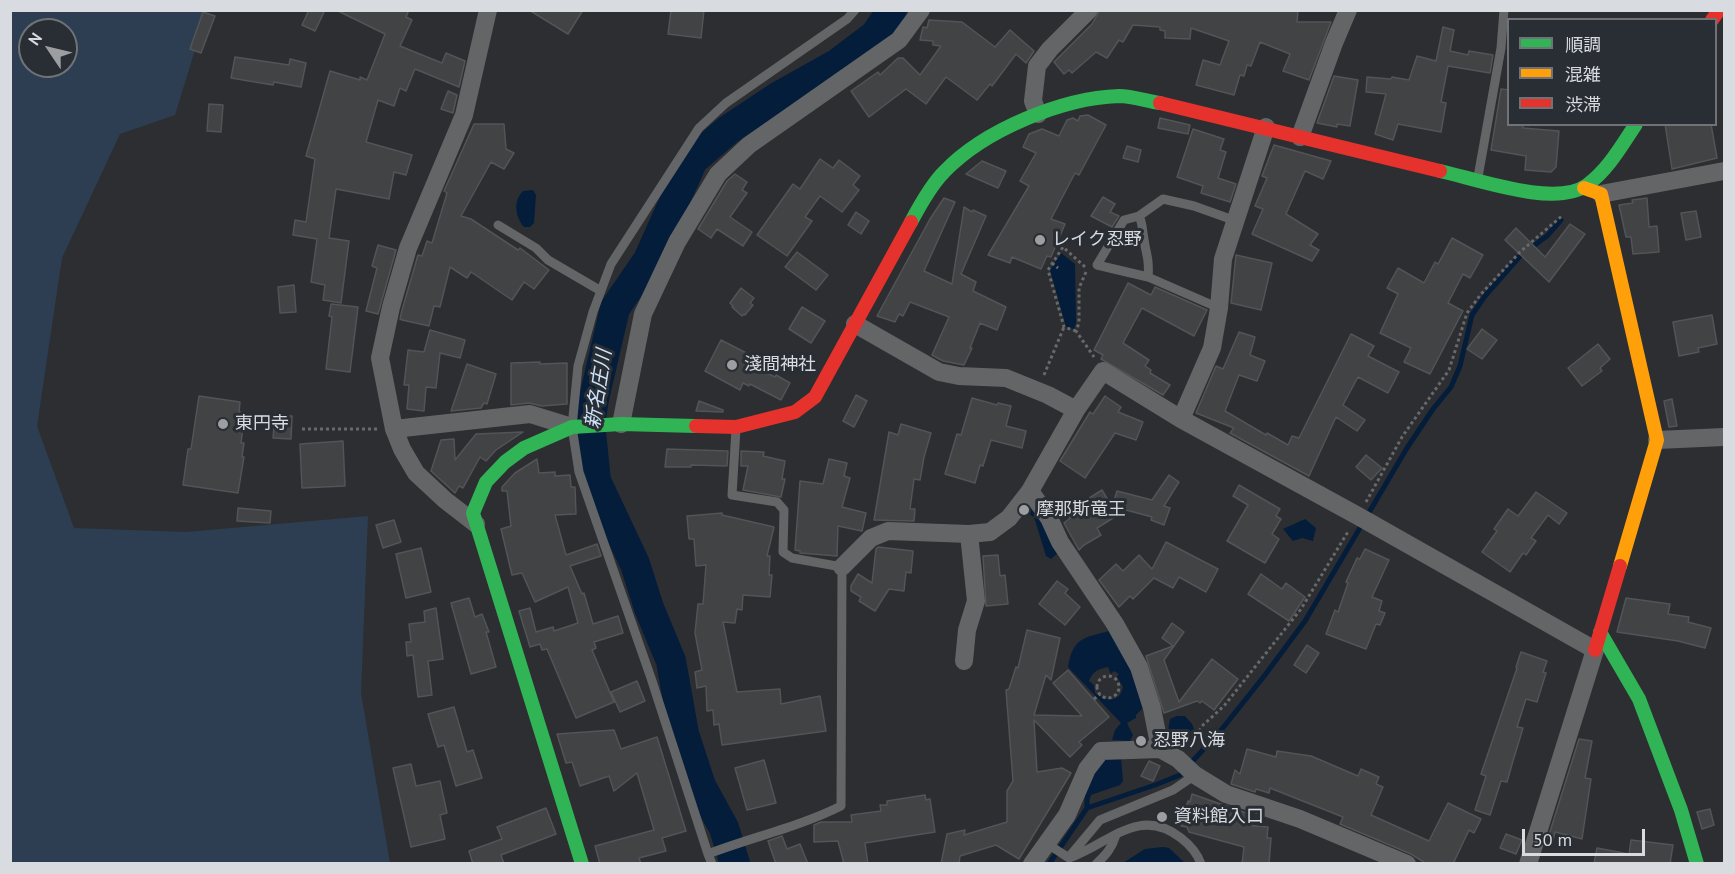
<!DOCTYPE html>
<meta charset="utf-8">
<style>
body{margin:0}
#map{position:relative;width:1735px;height:874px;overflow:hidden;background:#2c2e31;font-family:"PT Sans","Noto Sans JP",sans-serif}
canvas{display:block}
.frame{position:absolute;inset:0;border:12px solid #d8dbdf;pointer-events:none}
.legend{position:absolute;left:1507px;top:18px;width:210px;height:108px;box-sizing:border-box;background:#292e34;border:2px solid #6f7378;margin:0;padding:8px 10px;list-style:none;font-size:18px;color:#d8dbdf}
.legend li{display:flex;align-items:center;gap:12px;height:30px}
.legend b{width:30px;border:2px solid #6f7378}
.north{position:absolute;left:18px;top:18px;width:60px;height:60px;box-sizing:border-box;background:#292e34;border:2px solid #6f7378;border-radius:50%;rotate:305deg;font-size:16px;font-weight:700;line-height:24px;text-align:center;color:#d8dbdf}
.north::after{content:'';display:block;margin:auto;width:21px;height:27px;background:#9c9ea2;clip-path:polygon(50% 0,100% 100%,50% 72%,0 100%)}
.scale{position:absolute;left:1522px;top:829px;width:123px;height:27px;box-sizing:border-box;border:3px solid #d8dbdf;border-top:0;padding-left:8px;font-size:18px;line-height:21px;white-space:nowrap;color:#d8dbdf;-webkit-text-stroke:4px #292e34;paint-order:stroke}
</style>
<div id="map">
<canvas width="1735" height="874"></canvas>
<div class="frame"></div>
<ul class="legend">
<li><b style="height:8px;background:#30b455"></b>順調</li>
<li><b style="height:8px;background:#ff9f0a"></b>混雑</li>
<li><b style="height:8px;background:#e5322d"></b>渋滞</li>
</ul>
<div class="north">N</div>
<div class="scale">50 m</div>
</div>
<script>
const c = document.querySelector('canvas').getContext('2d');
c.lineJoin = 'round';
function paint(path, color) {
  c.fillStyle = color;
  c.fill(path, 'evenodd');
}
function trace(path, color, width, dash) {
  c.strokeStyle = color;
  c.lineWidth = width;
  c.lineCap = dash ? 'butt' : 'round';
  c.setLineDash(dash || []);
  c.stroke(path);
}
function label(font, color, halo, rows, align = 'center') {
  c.font = font + ' "PT Sans","Noto Sans JP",sans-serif';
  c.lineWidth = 6;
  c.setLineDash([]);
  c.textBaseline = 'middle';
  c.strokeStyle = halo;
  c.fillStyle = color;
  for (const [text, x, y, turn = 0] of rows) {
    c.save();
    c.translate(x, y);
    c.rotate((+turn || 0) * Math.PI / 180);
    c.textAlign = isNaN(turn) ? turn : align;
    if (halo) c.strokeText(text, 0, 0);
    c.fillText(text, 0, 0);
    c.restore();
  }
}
paint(new Path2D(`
 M10,11H207L175,115L120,134L62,258L37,426L74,528L186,532L368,516L361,693L390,863H11ZM30,30H66V66H30Z`), '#2d3e53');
paint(new Path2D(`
 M533,190L536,195L534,223L530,227H524C515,216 513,201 523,191Z
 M1061,253L1075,264L1076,323L1074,329L1066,327L1050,270Z
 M1031,507L1036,509L1058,553L1051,559L1046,556L1034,517L1025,512L1026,509Z
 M1305,519L1316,528L1313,541L1302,538L1293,541L1283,529Z
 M1109,631L1136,678L1145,706L1136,715V718L1127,723L1133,735L1130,741L1112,740L1115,730L1121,723L1068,667C1073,638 1083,638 1109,631ZM1108,667L1111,674L1114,671L1119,674L1117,677L1123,687C1120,703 1106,701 1095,693L1094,685L1089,681C1093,671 1098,669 1108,667Z
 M1177,716H1185L1192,724L1194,729L1187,739H1182L1168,731L1170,719Z
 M1121,758L1123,781L1120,785L1085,797L1086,788L1101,759Z
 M1163,847L1169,848L1185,863H1123L1145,849Z`), '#041d3b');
trace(new Path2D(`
 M1087,808V800L1090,790
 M1049,864L1087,808L1155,785L1180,775L1222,729L1265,675L1305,621L1407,448L1433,409L1451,387L1460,366L1472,315L1485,296L1521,255L1547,236L1561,220`), '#041d3b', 5);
trace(new Path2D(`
 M735,864L724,828L701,786L684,734L671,661L649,608L635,564L596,481L590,423L595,394L615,308L648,260L693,160L728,130L779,96L838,63L875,35L892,10`), '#041d3b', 30);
const building = new Path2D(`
 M309,10H325L315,31L302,25Z
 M336,10H409L406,17L412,20L400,46L442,63L446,53L465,61L459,87L415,69L406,91L400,88L394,106L378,100L366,142L412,155L406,175L394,172L389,199L336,189L329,238L349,241L341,303L323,300L325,285L311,282L317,239L293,235L295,220L306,222L315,159L306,156L330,71L360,80V77L367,80L385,34Z
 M529,10H583L568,34Z
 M671,10H704L701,38L668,34Z
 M1100,10H1298L1297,22H1331L1309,80L1283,71L1290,54L1260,42L1251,66L1247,65L1244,76L1240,75L1234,95L1196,85L1203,60L1220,65L1229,41L1191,28L1190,39L1165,38V31L1160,30V27L1133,25L1123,42L1119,40L1107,58L1096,52L1072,73L1069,70L1064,74L1054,62L1092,24Z
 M203,12L215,16L201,53L190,49Z
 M929,20L962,22L995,47L1010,30L1034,51L1026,63L1016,54L992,86L990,84L977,100L946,77L926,104L906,89L869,117L851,91L878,72L880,75L898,58H903L920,75L941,46L933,45V41L920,40L923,27L927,28Z
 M1443,27L1454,30L1450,51L1468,55L1469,51L1493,55L1490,73L1448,66L1441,102L1446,103L1441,132L1398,124L1393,140L1375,134L1386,94L1366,92L1367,77L1391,79L1392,77L1409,80L1417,56L1436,61Z
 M235,57L289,65L290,59L306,63L301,87L274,82L273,85L231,78Z
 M1334,76L1358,80L1350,126L1337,124V127L1317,123Z
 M1501,89L1509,90V124H1523V128L1559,131L1556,167L1551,172L1525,170L1526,156L1491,150Z
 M448,91L457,95L453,113L441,109Z
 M209,104L223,105L221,132L207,131Z
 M1088,115L1106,125L1079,175L1075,173L1051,219L1065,224L1051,257L1047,256L1041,269L1012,257L1010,263L988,255L1029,186L1020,181L1036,153L1023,147L1029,134L1042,129L1059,136L1067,120L1073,118L1078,121L1080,116Z
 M1160,118L1190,125L1188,134L1158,128Z
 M474,124H504L506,149L514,153L504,169L491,162L461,216L471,219L518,250L520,248L549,270L534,289L524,282L512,300L471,272L467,278L450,267L440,307L434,306L429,326L402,320L400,319L402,310L418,255L422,256L427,241L432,243L447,193L444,191Z
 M1665,124H1711L1717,158L1672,169Z
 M1193,129L1224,139L1220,150L1226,152L1218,178L1236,184L1230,202L1201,193L1203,186L1177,177Z
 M1274,145L1331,161L1323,179L1305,171L1286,214L1318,234L1310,245L1319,250L1312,261L1252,234L1263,209L1255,206L1267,178L1262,176Z
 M1127,146L1141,150L1138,162L1123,158Z
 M820,159L833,168L839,160L860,176L853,185L859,190L842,212L820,196L805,217L812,221L787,256L757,235L793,184L800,189Z
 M982,161L1006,171L998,188L966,174Z
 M735,174L747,182L742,190L747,193L730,217L752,232L743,246L717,229L711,238L698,229L727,181Z
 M1103,197L1115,204L1110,212L1119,216L1112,227L1091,216Z
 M944,198L955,202L924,271L952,284L964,207L972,212L973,210L986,216L961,274L976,282L973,291L1006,307L997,330L980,323L970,348H972L964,365L943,361L932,355L949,317L910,302L903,316L899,314L895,322L877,316L930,219Z
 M1647,198L1649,227L1657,226L1659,252L1633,254L1631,237H1626L1619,205L1633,203L1632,200Z
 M1696,211L1701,237L1686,240L1681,213Z
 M856,212L869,221L861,234L848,225Z
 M1570,224L1585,234L1549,282L1505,240L1516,228L1545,257Z
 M1452,238L1483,255L1470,278L1463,274L1448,303L1463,311L1430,374L1404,362L1411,348L1380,333L1398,294L1387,288L1398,268L1424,283L1435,262L1438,264Z
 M378,245L396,250L378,314L366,311L377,268L372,266Z
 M797,252L828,275L816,290L785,267Z
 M1236,255L1272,263L1261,310L1231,303Z
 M1128,283L1151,295L1155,287L1207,310L1194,336L1142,308L1123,343L1149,360L1145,366L1151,370L1150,373L1170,385L1163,395L1101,359L1103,355L1094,350Z
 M294,285L296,312L280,313L278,287Z
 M741,288L754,298L750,303L753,305L745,315L744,314L742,316L732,307L733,306L730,303Z
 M331,304L358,307L350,372L326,369L332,317L329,316Z
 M802,307L825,321L811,343L789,329Z
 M1712,315L1717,344L1698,348L1699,352L1679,356L1673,322Z
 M1482,329L1497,340L1482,359L1467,349Z
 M430,330L465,340L460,358L440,353L436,388L426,387L424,411L407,409L409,385H404L408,350L424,352Z
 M1239,332L1255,337L1250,355L1265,361L1257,381L1239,375L1225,411L1266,435L1267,433L1288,445L1292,436L1299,438L1351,334L1374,346L1368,356L1399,372L1388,393L1358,377L1343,405L1365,420L1357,431L1336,417L1309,476L1230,433L1234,428L1196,413L1216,366L1223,369Z
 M721,340L756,358L752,366L775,377L776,375L790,383L781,400L750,384L749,386L743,383L740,390L705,371Z
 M1598,344L1610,359L1600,368L1602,371L1582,386L1568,368Z
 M540,362V364L567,363V404L542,406L529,403L511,405V363Z
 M467,364L496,374L487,404L484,403L481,408L451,411Z
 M856,395L867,401L854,427L843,421Z
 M199,396L240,402L239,412H245L241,443H244L242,457H244L238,493L183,485L188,449H191Z
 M1105,396L1121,407L1118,412L1143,422L1136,440L1115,433L1085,478L1060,461L1090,412L1093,414Z
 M972,398L997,405L998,403L1011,406L1006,426L1026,431L1022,448L991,440L983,466L980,465L975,483L945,474L957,434L961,435Z
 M1672,399L1677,426L1669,427L1664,401Z
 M699,401L723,410V412L696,411Z
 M275,415L292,416L291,439L273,438Z
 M901,424L931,433L924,457L920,480L914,479L910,509H915L914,521L874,520L889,432L898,435Z
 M523,432L496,450L486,461L480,457L463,488L459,486L455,493L431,471L441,440L454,439L455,460L476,434Z
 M343,441L345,486L302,488L300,444Z
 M667,449L728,451L727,466L691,465V467H665Z
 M741,451L764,452L763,456L785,461L782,479H785L781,497L743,490L748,466H741Z
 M1366,455L1382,468L1371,480L1356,467Z
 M537,459L539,473L555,472V476L570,475L571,487H575L576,514L555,515L566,555L597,544L601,556L570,566L582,594L584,593L593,624L618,616L623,633L594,642L596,648L592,650L614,702L576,718L547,649L542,650L540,644L530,647L519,611L530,608L536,632L553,627L554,631L578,623L568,587L535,602L522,573L512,575L501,529L511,526L507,491H502V487L515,473Z
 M829,459L847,463L844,476L850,478L842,507L866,513L862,531L838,526L837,556L800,553V551L795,550L800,481L823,484Z
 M1169,475L1179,482L1164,506L1170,508L1164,525L1151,520L1152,517L1126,510L1097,528L1101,535L1084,545L1079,550L1064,523L1070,518L1067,512L1102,490L1112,507L1117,491L1152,500Z
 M1239,485L1280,509L1276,516L1281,519L1272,534L1279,539L1265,563L1227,541L1248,505L1233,496Z
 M1536,492L1567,513L1559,524L1548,515L1531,538L1536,541L1526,555L1523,553L1510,572L1482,552L1497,531L1494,529L1508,509L1518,516Z
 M238,508L271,511L270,523L237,521Z
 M722,513V515L774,527L767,556H770L769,575H772L770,597L743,595L742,610L737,609L735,623L723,622L737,692L780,689L781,704L820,696L826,731L722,745L719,724L714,725L713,710L707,711L706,686L697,688L695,672L702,670L695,633L698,604H703L706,565L696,566L694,539H689L687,516Z
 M394,520L401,542L383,548L376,525Z
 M1166,542L1218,569L1206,592L1179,577L1173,588L1154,578L1133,599L1130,596L1119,607L1099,580L1116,564L1123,571L1139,555L1152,569Z
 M878,547L913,551L911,573L906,572L904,591L889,589L875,611L859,601L861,597L851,591V586L858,574L872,583L876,549Z
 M421,548L431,592L406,598L396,554Z
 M1365,549L1389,560L1372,597L1382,601L1379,611L1385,613L1380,625L1376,624L1366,649L1326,634L1335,610L1338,612L1348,583L1346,582L1357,558L1360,559Z
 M998,555L1000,576L1005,575L1008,604L986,606L983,556Z
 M1261,574L1282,589L1286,583L1305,597L1289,621L1248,594Z
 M1057,581L1068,589L1065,593L1080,607L1065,625L1039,604Z
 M469,598L475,617L482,614L489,632H486L496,667L471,674L451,603Z
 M1626,598L1670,604L1668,614L1689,617L1688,622L1711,628L1705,648L1678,641L1617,632Z
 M436,608L443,659L428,661L432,695L418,697L413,655L407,656L406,642H411L409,624L425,622L424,611Z
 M1172,623L1184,632L1164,660L1179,702L1212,659L1238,679L1214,710L1202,701L1200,703L1197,701L1164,713L1146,656L1173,646L1162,638Z
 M1027,630L1060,638L1051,680L1046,675L1034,715L1082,716L1053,683L1068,670L1109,717L1079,742L1082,745L1070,757L1034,720L1037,772L1062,768L1071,773L1019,859L996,845L960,856L959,864H941L947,834L965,830L964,835L1007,822V791L1013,781L1006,690L1009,689L1016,667L1018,668Z
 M1307,645L1319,653L1306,673L1294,665Z
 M1521,652L1547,661L1543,672L1546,673L1537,702L1526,699L1517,727L1523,728L1513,761L1507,782L1501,781L1490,815L1475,810L1486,776L1481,774L1517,668L1516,667Z
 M637,681L645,701L620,712L611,692Z
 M454,707L467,752L473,750L482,778L456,786L444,745L438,747L428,714Z
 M614,730L621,749L657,737L686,831L662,838L666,851L639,858L641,864H600L595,846L654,830L637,773L614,791L609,776L580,786L572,762L566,763L557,734Z
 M1579,739L1592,741L1585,778L1591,779L1582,839L1555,832L1553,840L1548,838Z
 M1247,749L1276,757L1277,751L1311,756L1358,776L1361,769L1379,777L1376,784L1383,787L1371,815L1429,841L1448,803L1481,819L1474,833L1469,830L1453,864H1427L1411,854L1340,824L1343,817L1270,788L1269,793L1256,789L1255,792L1231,784L1235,770L1240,774Z
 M764,760L776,803L747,810L735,768Z
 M1149,761L1160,766L1153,781L1141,776Z
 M411,764L416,786L440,781L447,813L440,815L445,839L411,847L393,768Z
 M1192,794L1249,814L1245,825L1268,827L1267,838H1271L1269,864H1242L1244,847L1189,832L1187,827L1181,826L1188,801L1190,802Z
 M925,795L926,800L930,799L935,832L865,843L868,864H844L838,841L814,842V825L821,822H852L851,815L881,811L880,805H887V801Z
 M546,808L556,834L501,855L504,864H473L469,851L502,839L497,827Z
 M1710,809L1714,825L1702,829L1697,812Z
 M1506,834L1522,840L1516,854L1500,848Z
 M782,836L787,849L800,844L808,864H776L768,841Z
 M1631,840L1673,845L1670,864H1594L1597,848L1629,854Z`);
paint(building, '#414345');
trace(building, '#525458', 1.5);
trace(new Path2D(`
 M1052,263L1058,268
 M1086,272L1079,288V323L1076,331L1094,357
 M1076,331L1064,327L1048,270L1063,247L1085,267
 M1044,375L1064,327
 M302,429H377
 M1366,502L1402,437L1449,370L1467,313L1481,294L1520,252L1563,215
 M1097 687a11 11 0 1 1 22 0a11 11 0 1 1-22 0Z
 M1094,699L1100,694
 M1189,746L1203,725L1224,706L1301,609L1349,530`), '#68696b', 3, [3, 3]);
trace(new Path2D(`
 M1478,177L1501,48L1504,10
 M1139,216C1143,224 1142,230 1144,239C1146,256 1150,258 1148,277L1097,265L1124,220L1139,216L1163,199L1194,206L1236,221
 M498,225L536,248L548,260L601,291
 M1148,277L1219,308
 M1049,845L1069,858
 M708,854L651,678L579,472L572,427L578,366L593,312L611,264L699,128L726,103L847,19L855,10
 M1069,857L1100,820L1173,790L1195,775
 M1069,858C1109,844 1139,805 1181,838C1190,845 1197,852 1201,864
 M712,864L708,854C752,837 799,827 841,806L842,567L792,558L783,552L784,510L777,502L732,495L736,429
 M1096,864C1106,855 1112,848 1116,835`), '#646567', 9);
trace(new Path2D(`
 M1038,114L1033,101L1037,66L1050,49L1089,10
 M1300,137L1334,43L1348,10
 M1601,194L1724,171
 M855,324L939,372L959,376L1006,378L1048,395L1076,410
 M1181,419L1212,348L1219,308L1223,259L1266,127
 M621,424L643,314L677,242L718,174L749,145L899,40L921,10
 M394,429L530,414L572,427
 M1657,440L1724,437
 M476,524L445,500L416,473L402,449L394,429L380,358L391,307L408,248L464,115L488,10
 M842,567L871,538L888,531L969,534L990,532L1009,518L1030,491
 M964,661L967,630L976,601L969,534
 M1032,864L1067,815L1087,769L1101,751L1160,749
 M1407,864L1300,819L1226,794L1195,775L1178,759L1160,749L1152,708L1139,667L1115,624L1060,542L1049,518L1030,491L1076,410L1103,371L1181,419L1358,516L1595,650L1528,864`), '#646567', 18);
trace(new Path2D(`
 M1440,171C1476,179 1556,208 1587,185C1608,170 1622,145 1636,124
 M911,222C920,205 931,185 944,172C984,130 1062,98 1119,96C1132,96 1147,101 1160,103
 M1600,632L1639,699L1681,810L1697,864
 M582,864L473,513L486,482L505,462L524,448L572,427L621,424L696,426`), '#30b455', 14);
trace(new Path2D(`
 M1584,188L1601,194L1657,440L1620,566`), '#ff9f0a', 14);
trace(new Path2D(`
 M1712,20L1719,10
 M1160,103L1440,171
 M696,426L736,427L795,412L815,397L911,222
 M1595,650L1620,566`), '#e5322d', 14);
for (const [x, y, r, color] of [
 [1040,240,6,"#9c9ea2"],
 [732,365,6,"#9c9ea2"],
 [223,424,6,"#9c9ea2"],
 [1024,510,6,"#9c9ea2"],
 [1141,741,6,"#9c9ea2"],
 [1162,817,6,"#9c9ea2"]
]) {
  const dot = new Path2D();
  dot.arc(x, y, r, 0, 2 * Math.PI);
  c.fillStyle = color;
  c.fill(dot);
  trace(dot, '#292e34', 2);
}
label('18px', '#d8dbdf', '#292e34', [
 ["レイク忍野",1052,240],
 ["淺間神社",744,365],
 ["東円寺",235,424],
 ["摩那斯竜王",1036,510],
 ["忍野八海",1153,741],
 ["資料館入口",1174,817]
], 'left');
label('italic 20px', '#cfe3fc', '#292e34', [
 ["新名庄川",599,389,-81]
]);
</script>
